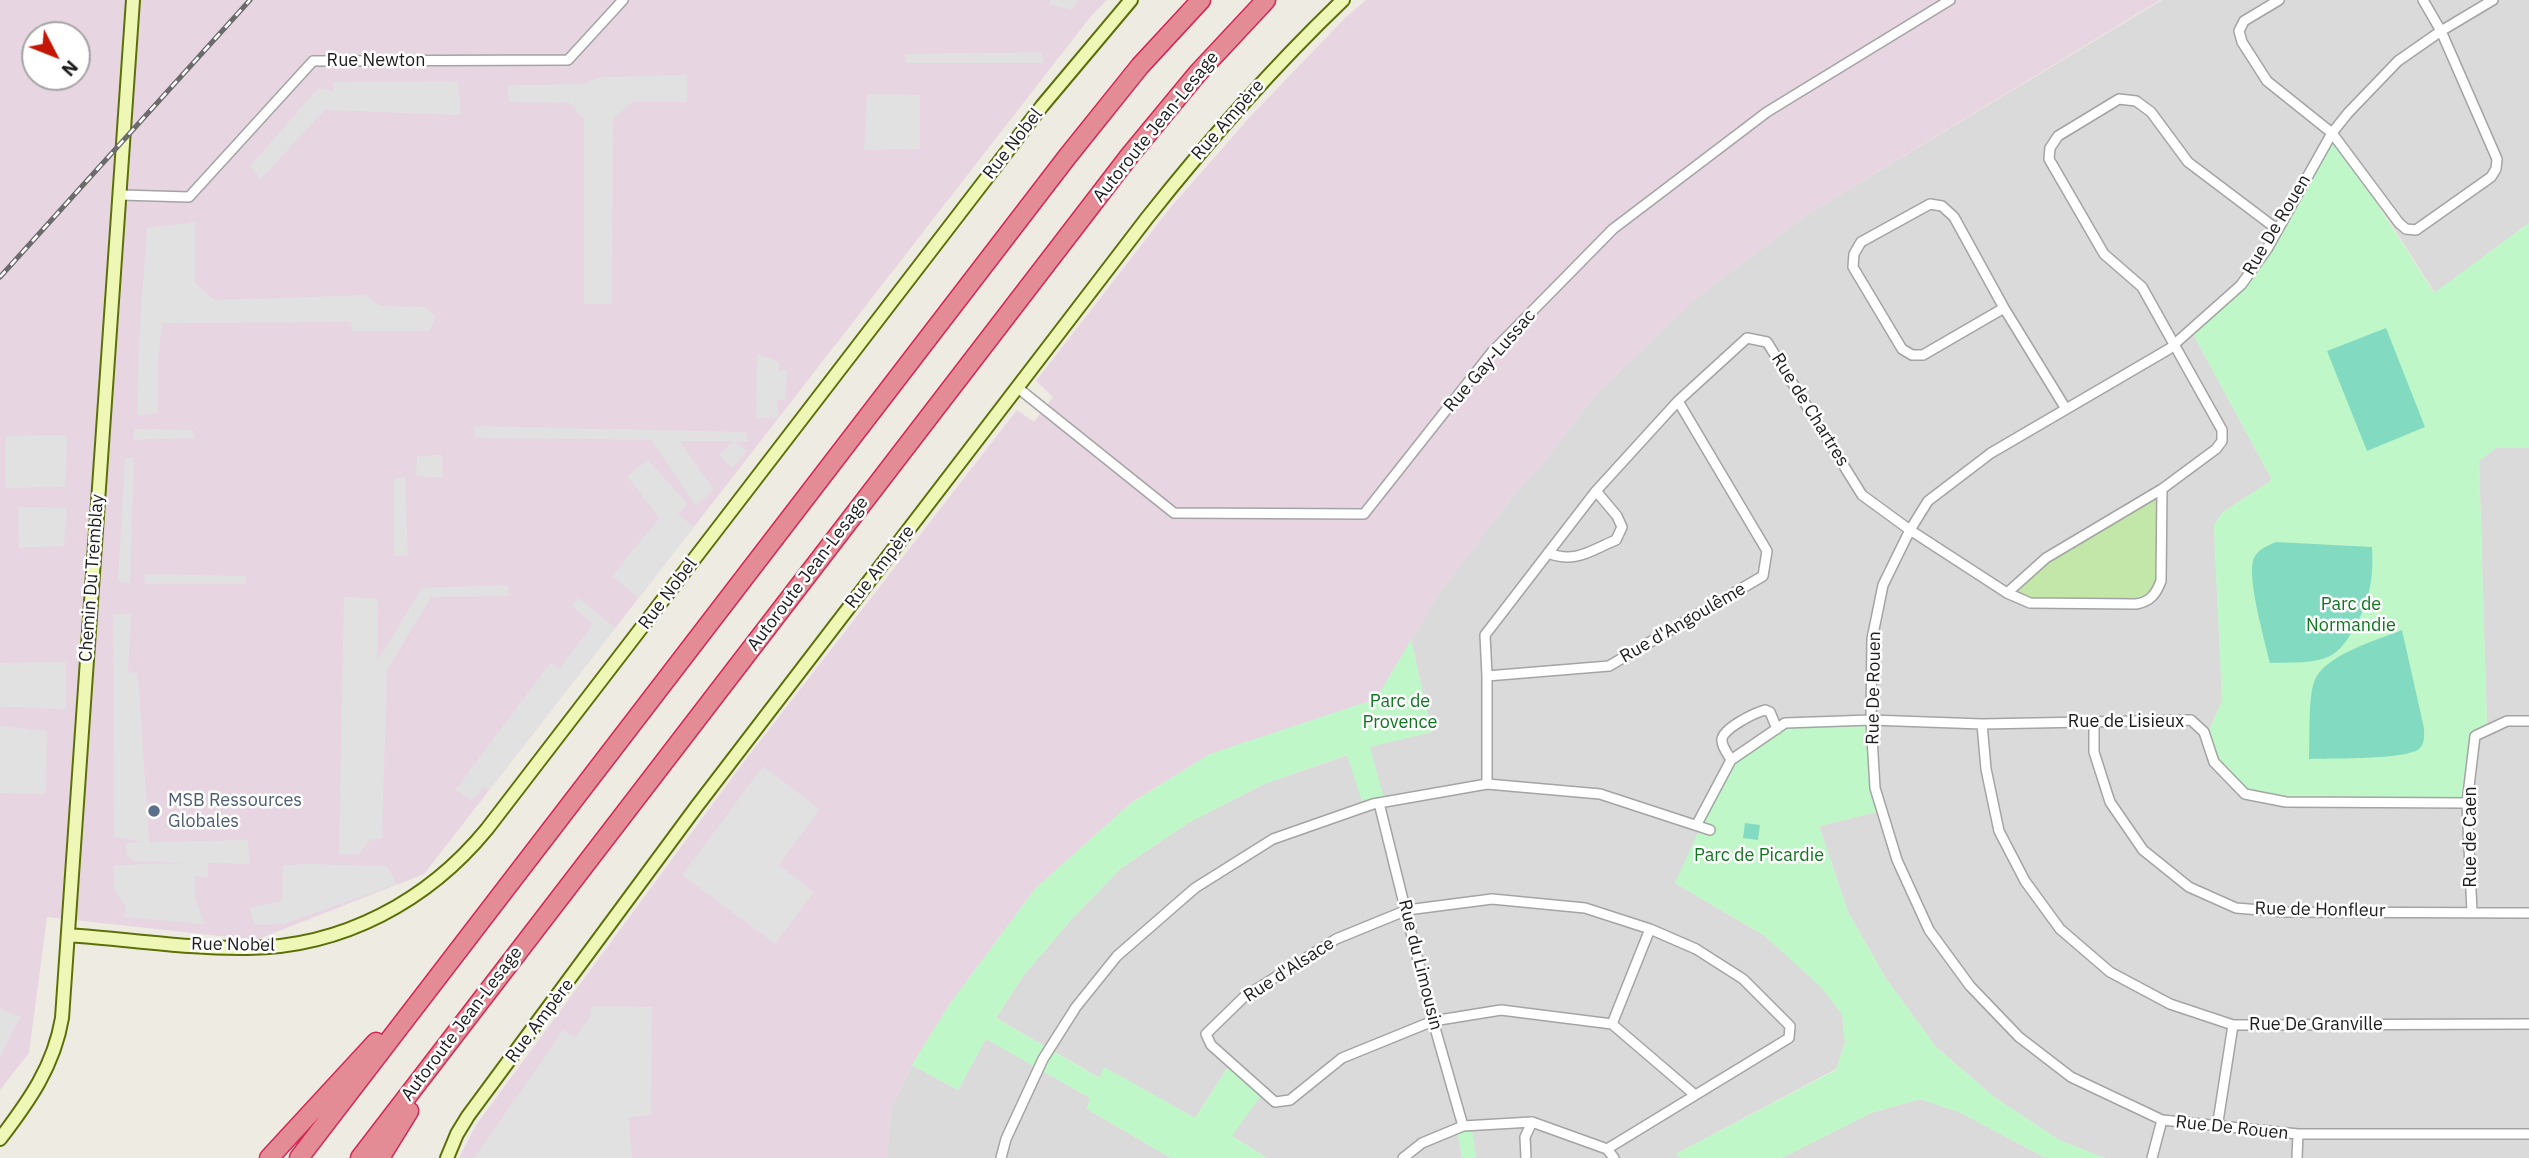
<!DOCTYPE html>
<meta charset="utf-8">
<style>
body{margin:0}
#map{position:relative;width:2529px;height:1158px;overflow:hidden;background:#eeebe3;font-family:"IBM Plex Sans",sans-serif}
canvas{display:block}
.north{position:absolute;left:21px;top:21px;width:70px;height:70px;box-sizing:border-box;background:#fff;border:2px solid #a5a5a5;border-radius:50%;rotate:132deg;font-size:19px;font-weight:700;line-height:28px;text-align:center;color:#1d1d1d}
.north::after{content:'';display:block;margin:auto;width:24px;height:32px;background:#c41506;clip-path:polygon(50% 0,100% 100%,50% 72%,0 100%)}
</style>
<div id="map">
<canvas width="2529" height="1158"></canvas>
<div class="north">N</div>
</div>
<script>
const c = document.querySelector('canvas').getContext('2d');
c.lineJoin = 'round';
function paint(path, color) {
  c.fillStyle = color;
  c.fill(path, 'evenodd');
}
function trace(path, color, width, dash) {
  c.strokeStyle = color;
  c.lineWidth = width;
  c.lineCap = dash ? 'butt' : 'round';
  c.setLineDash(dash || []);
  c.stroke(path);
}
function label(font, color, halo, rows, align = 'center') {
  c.font = font + ' "IBM Plex Sans",sans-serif';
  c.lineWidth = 5;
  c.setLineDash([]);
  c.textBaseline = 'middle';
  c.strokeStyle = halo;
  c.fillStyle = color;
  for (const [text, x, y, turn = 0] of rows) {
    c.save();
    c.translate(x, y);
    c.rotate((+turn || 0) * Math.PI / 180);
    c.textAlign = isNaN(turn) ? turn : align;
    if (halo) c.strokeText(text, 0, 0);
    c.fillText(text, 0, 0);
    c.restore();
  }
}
paint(new Path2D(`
 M2162,0H2529V223L2435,293L2333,133L2241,285L2191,330L2272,480L2222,513L2214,525L2222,701L2210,728L2475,736L2487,729L2479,460L2496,448H2529V1158H2105L2059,1140L1994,1097L1936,1047L1885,977L1848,912L1819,826L1881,811L1871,721L1675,883L1765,936L1822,987L1842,1014L1845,1043L1836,1069L1676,1154L1680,1158H1476L1471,1126L1457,1129L1462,1158H1267L1232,1136L1230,1064L1195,1118L1105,1068L1100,1078L996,1018L1024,975L1070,921L1120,869L1188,823L1264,784L1348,755L1364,806L1370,746L1432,732L1411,640L1440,592L1512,497L1546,459L1595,395L1696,298L1808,214Z
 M986,1038L1090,1098L1087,1109L1171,1158H887L891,1108L912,1065L958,1090Z
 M1920,1099L1959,1112L2046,1158H1782L1871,1113Z`), '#dbdada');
paint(new Path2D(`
 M0,0H1107L1091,16L424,874L256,940L47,917L29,1053L0,1090ZM35,35H77V77H35Z
 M1366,0H2160L1808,214L1696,298L1595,395L1546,459L1512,497L1440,592L1376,699L1210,754L1131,803L1035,889L949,1005L912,1065L891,1108L887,1158H459L476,1125L743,763L1017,410L1034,422L1053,397L1036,381L1171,207L1249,118L1346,17Z`), '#e7d5e2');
paint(new Path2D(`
 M2162,489L2161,581L2145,603H2030L2007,593L2046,558Z`), '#c2e7a9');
paint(new Path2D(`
 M2332,133L2434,293L2529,223V448H2496L2479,461L2487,729L2475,737L2467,803L2286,802L2245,794L2214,762L2204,732L2210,728L2222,701L2214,525L2222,513L2272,480L2191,330L2241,285Z
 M1411,640L1432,732L1370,747L1385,802L1364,807L1347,755L1264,784L1188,823L1120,869L1070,921L1024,975L996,1018L1099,1078L1104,1067L1195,1118L1230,1064L1263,1093L1232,1136L1267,1158H1171L1087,1109L1090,1098L986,1039L958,1090L912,1065L949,1005L1035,889L1131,803L1210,754L1376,699Z
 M1871,720L1881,811L1819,826L1848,912L1885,977L1936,1047L1994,1097L2059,1140L2105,1158H2046L1959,1112L1920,1099L1871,1113L1782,1158H1680L1676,1154L1836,1070L1845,1043L1842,1014L1821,987L1765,936L1675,883L1731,760L1785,723Z
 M1471,1125L1476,1158H1462L1457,1129Z`), '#c0f7c9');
paint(new Path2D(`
 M2386,328L2425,427L2367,451L2327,351Z
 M2276,542L2372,547C2374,579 2369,604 2352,632C2345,643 2338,654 2325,658C2308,664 2288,662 2270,663C2265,641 2246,576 2254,558C2258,549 2267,546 2276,542Z
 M2402,630L2424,728C2424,736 2425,744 2419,749C2405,760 2330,758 2309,759C2310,738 2308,700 2314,682C2323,655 2378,640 2402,630Z
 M1745,823L1760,825L1758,840L1743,838Z`), '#82dbc0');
paint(new Path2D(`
 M1050,0H1079L1072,10L1049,5Z
 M1042,52L1043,63H907L905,54Z
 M687,75V102H632L613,119L612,304H584V120L570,103L509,102L508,85L584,84L601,77Z
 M458,81L461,115L325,110L261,179L250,166L318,88L333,91V82Z
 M867,94L920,95V149L864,150Z
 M195,222V282L214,300L367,295L380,306L425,307L436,316L430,331H352L351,322L162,323L158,363V413L137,415L139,340L147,228Z
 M757,354L779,362V371L787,370L785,400H777L778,418H756Z
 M474,426L746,432L748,441L735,442L747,451L732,468L719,455L733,441H680L714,490L696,506L651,440L475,438Z
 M135,429L193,430L194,438L133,440Z
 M67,435L65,487L5,488L6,436Z
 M442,455L443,478L416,476L417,456Z
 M125,458H134L130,583L118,581Z
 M648,460L688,504L678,514L694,527L638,598L612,576L659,518L627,476Z
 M405,477L408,556H394V479Z
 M18,507L67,508L64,546L19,548Z
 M144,574L246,576V584H145Z
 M508,585L509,596L431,597L387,671L382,839H371L358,855L339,854L344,597L378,599L377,661L422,588Z
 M579,598L615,628L489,790L484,787L472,800L455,790L551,662L559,669L593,624L571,606Z
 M113,614H131L128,672L138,673L149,842L248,840L250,864L208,863V878L195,876V899L205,924L124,917L126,906L114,891V865L186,863L134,861L126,854V843L147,842L114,837Z
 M66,662V709L0,707V663Z
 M0,726L47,731L46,794L0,793Z
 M763,766L820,809L779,865L814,892L775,944L682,875Z
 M307,864L387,866L397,884L283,924L254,925L250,908L282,901L283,865Z
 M592,1006L652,1007L651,1114L629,1118L632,1158H474L563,1030L575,1037L590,1016Z
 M1,1009L20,1017L0,1057V1010Z`), '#e1e1e1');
const street = new Path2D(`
 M2279,0L2244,21L2239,31L2242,42L2267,81L2332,133L2399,223L2406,229L2416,230L2491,177L2496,169L2497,159L2441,31L2423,0
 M2493,0L2441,31L2398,61L2348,113L2332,133L2267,249L2241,285L2169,349L1991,453L1928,501L1910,530L1883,585L1872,639L1871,720L1875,788L1897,860L1929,930L1970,986L2019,1037L2071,1077L2162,1120L2298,1134H2529
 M121,195L189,197L313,61L568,60L623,0
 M2004,308L1923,355H1912L1902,349L1853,267L1854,254L1861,242L1930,204L1942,206L1954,217L2004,308L2066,409
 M1018,388L1174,513L1364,514L1492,352L1613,229L1767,112L1950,0
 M1548,553C1576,564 1591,550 1616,540L1622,527L1617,516L1596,491
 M2007,593L2046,558L2162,489L2216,449L2222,441V430L2142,287L2104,254L2049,159L2050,148L2058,136L2119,99L2136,101L2151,112L2188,162L2278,230
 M1487,676L1609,666L1763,576L1767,551L1678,401
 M2094,722V752L2110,802L2143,850L2189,887L2236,908L2285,912L2529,913
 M1982,724L1986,769L1999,831L2025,881L2060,929L2110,972L2170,1004L2233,1025L2529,1024
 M1731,760C1728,754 1721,746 1722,739C1724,728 1754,713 1765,710L1770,712L1777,729
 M1487,784V676L1485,635L1596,491L1678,401L1747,338L1767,342L1862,495L1910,530L2007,593L2030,603L2136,604C2150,602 2156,594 2161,581L2162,489
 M1379,803L1433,1021L1463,1126
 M1697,824L1731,760L1785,723L1871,720L1982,724L2191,720L2204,732L2214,762L2245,794L2286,802L2467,803
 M2472,912L2467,803L2475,736L2507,721H2529
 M1612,1024L1650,929
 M2217,1128L2233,1025
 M1607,1149L1789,1038L1790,1026L1743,979L1696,949L1650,929L1585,908L1492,899L1407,910L1336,939L1244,997L1206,1034L1211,1045L1275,1102L1290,1100L1342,1058L1433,1021L1501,1010L1612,1024L1695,1095
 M1001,1158L1006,1139L1043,1059L1076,1007L1117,956L1195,888L1273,839L1373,804L1487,784L1600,794L1710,830
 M1403,1158L1422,1143L1463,1126L1532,1122L1607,1149L1614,1158
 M1526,1158L1525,1137L1532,1122
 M2152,1158L2162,1120
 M2297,1158L2298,1134`);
const secondary = new Path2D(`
 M68,935C128,939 188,949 248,948C343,947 428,901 487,829L1042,106L1131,0
 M0,1139C29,1101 54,1066 62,1018L133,0
 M447,1158L457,1134L468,1116L697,806L1147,218C1208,141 1272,68 1343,0`);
const highway = new Path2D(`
 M269,1158L376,1042
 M299,1158L1067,157L1140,66L1201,0
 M360,1158L1130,155L1197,74L1266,0
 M380,1158L409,1111`);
trace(street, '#a4a4a4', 12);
trace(secondary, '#5c7008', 16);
trace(highway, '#d32855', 21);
trace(street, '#fff', 9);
trace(secondary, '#eff7b7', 12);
trace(highway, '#e48c95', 18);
const rail = new Path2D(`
 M0,277L250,0`);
trace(rail, '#6b6b6b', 5);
trace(rail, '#fff', 2.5, [8]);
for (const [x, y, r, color] of [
 [154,811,7,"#5c6f8a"]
]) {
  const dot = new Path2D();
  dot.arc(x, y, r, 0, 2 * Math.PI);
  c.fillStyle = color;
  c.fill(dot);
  trace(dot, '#fff', 2.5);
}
label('18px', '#1d1d1d', '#fff', [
 ["Rue Newton",376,61],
 ["Rue Ampère",1228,120,-49],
 ["Autoroute Jean-Lesage",1156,127,-51],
 ["Rue Nobel",1013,144,-52],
 ["Rue De Rouen",2277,225,-59],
 ["Rue Gay-Lussac",1490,361,-49],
 ["Rue de Chartres",1810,410,58],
 ["Rue Ampère",880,567,-52],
 ["Autoroute Jean-Lesage",808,574,-53],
 ["Chemin Du Tremblay",92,578,-86],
 ["Rue Nobel",668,594,-53],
 ["Rue d'Angoulême",1683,623,-30],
 ["Rue De Rouen",1874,688,-89],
 ["Rue de Lisieux",2126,722],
 ["Rue de Caen",2471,837,-90],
 ["Rue de Honfleur",2320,910,1],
 ["Rue Nobel",233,945,1],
 ["Rue du Limousin",1420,965,76],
 ["Rue d'Alsace",1289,970,-33],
 ["Rue Ampère",540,1021,-53],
 ["Autoroute Jean-Lesage",462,1024,-53],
 ["Rue De Granville",2316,1025],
 ["Rue De Rouen",2232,1128,6]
]);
label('18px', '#0e7720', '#fff', [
 ["Parc de",2351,605],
 ["Normandie",2351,626],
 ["Parc de",1400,702],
 ["Provence",1400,723],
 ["Parc de Picardie",1759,856]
]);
label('18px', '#4e5e75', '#fff', [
 ["MSB Ressources",168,801],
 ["Globales",168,822]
], 'left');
</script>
